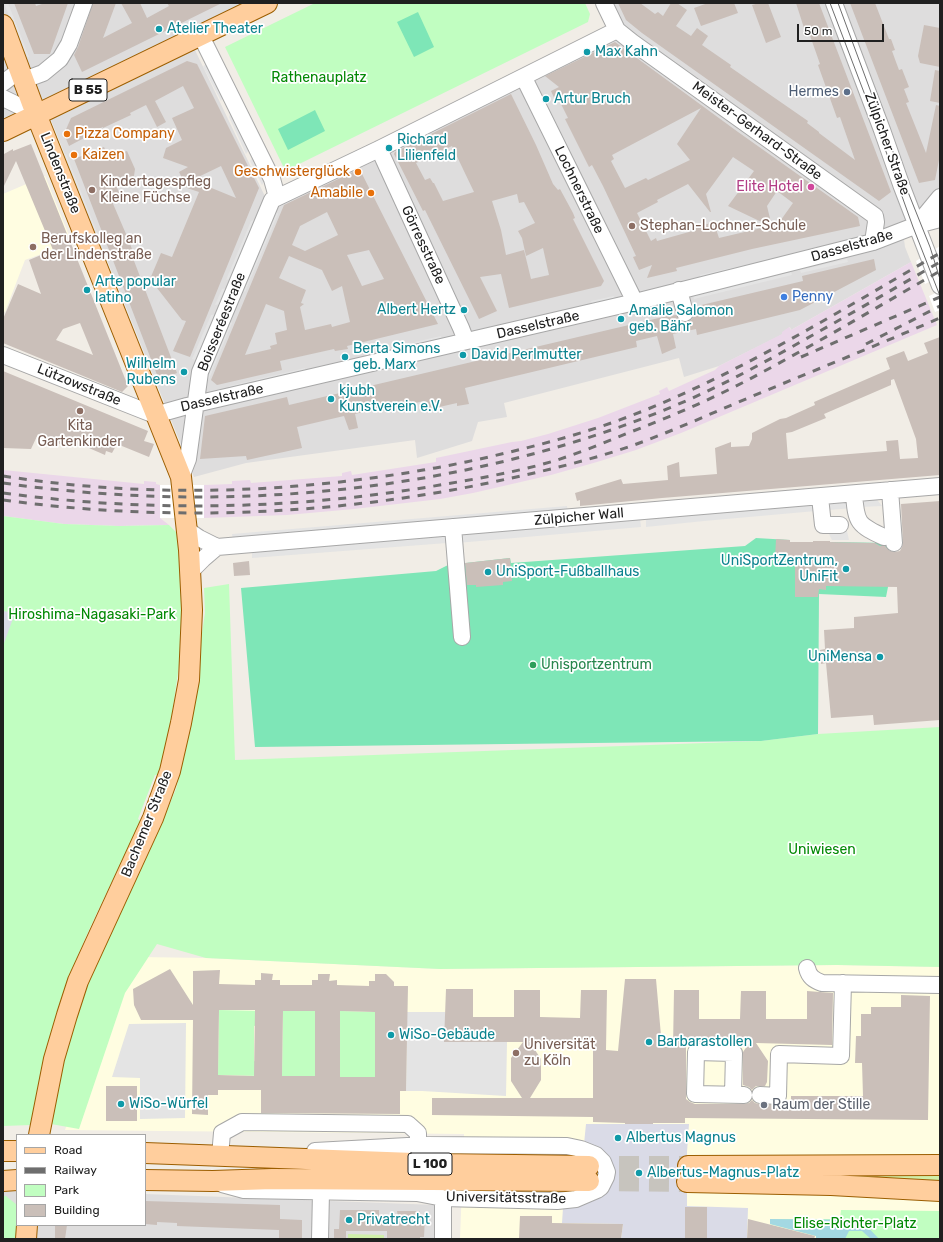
<!DOCTYPE html>
<meta charset="utf-8">
<style>
body{margin:0}
#map{position:relative;width:943px;height:1242px;overflow:hidden;background:#f1ede6;font-family:Rubik,sans-serif}
canvas{display:block}
.frame{position:absolute;inset:0;border:4px solid #202020;pointer-events:none}
.legend{position:absolute;left:16px;top:1134px;width:130px;height:92px;box-sizing:border-box;background:#fff;border:1px solid #a6a6a6;margin:0;padding:5px 7px;list-style:none;font-size:12px;color:#202020}
.legend li{display:flex;align-items:center;gap:8px;height:20px}
.legend b{width:20px;border:1px solid #a6a6a6}
.scale{position:absolute;left:797px;top:24px;width:87px;height:18px;box-sizing:border-box;border:2px solid #202020;border-top:0;padding-left:5px;font-size:12px;line-height:14px;white-space:nowrap;color:#202020;-webkit-text-stroke:3px #fff;paint-order:stroke}
</style>
<div id="map">
<canvas width="943" height="1242"></canvas>
<div class="frame"></div>
<ul class="legend">
<li><b style="height:5px;background:#ffce9d"></b>Road</li>
<li><b style="height:5px;background:#6e6e6e"></b>Railway</li>
<li><b style="height:11px;background:#c1fec1"></b>Park</li>
<li><b style="height:11px;background:#cabfb9"></b>Building</li>
</ul>
<div class="scale">50 m</div>
</div>
<script>
const c = document.querySelector('canvas').getContext('2d');
c.lineJoin = 'round';
function paint(path, color) {
  c.fillStyle = color;
  c.fill(path, 'evenodd');
}
function trace(path, color, width, dash) {
  c.strokeStyle = color;
  c.lineWidth = width;
  c.lineCap = dash ? 'butt' : 'round';
  c.setLineDash(dash || []);
  c.stroke(path);
}
function label(font, color, halo, rows, align = 'center') {
  c.font = font + ' Rubik,sans-serif';
  c.lineWidth = 3.5;
  c.setLineDash([]);
  c.textBaseline = 'middle';
  c.strokeStyle = halo;
  c.fillStyle = color;
  for (const [text, x, y, turn = 0] of rows) {
    c.save();
    c.translate(x, y);
    c.rotate((+turn || 0) * Math.PI / 180);
    c.textAlign = isNaN(turn) ? turn : align;
    if (halo) c.strokeText(text, 0, 0);
    c.fillText(text, 0, 0);
    c.restore();
  }
}
paint(new Path2D(`
 M3,3H266L3,127Z
 M613,3H940V212L902,225L905,247L911,262L791,330L790,327L783,334L719,366L684,377L679,358L504,403L507,417L478,422L472,441L417,458L415,440L246,463L194,477L51,120L195,50L271,209L626,32Z
 M17,1191V1225H145V1194L437,1205V1239H3V1192Z`), '#dedddd');
paint(new Path2D(`
 M911,262L937,325L681,433L636,450L597,462L551,475L473,493L440,499L354,509L287,515L204,518V485L232,484V481L250,480L251,483L342,476V473L351,471L352,475L436,462V458L512,442L521,441L548,434L598,418L660,394L659,391L667,387L669,391L715,370L719,366L782,334V332L789,327L791,330Z
 M3,470L144,484V481L156,482V484L160,485V518L169,525L119,526L64,524L3,516Z`), '#ebd7e9');
paint(new Path2D(`
 M45,176L72,243L25,260L5,312L3,311V194Z
 M139,957L206,958L440,969L837,965L940,967V1239H460L464,1134L65,1130L119,976Z`), '#fffde1');
paint(new Path2D(`
 M940,1172V1184L777,1177Z
 M348,1234L384,1235V1239H348Z`), '#d0efa9');
paint(new Path2D(`
 M315,3H585L590,14L588,22L289,169L284,168L225,47Z
 M3,516L64,524L119,526L169,525L178,534L183,573L182,630L179,666L168,741L158,775H155L138,819L141,821C118,871 91,921 71,973C52,1022 39,1073 31,1125L3,1126Z
 M229,584L235,760L761,741L818,734L940,727V967L837,965L440,969L206,958L157,944L125,993L79,1129L51,1124L61,1073L75,1018L94,968L154,841L176,789L186,749L193,713L198,676L200,646L205,613L204,588Z
 M219,1010L261,1011V1025L254,1026V1061L260,1062V1076L218,1075Z
 M283,1011H319L315,1026V1062H318V1076H282Z
 M340,1011L378,1012C374,1033 374,1055 378,1077H340Z
 M3,1196H6L17,1205L16,1239H3Z
 M841,1210L940,1211V1239H816V1236L770,1224V1219H840Z`), '#c1fec1');
paint(new Path2D(`
 M418,12L434,47L414,57L397,22Z
 M315,110L325,131L288,150L278,129Z
 M756,538L790,540V542H813V541H830V542L889,543L888,587L886,597L819,594L818,734L761,741L255,747L241,588L436,571L448,565L510,558L511,563L745,546Z`), '#7ee6b7');
paint(new Path2D(`
 M4,3H8L29,57L25,58Z
 M208,61L224,94L221,101L203,67Z
 M232,109L251,147L246,154L229,117Z
 M66,154L104,250L100,252L63,155Z
 M255,154L267,178L262,185L250,161Z
 M273,207L278,214L245,292L239,287Z
 M259,218L234,278L226,280L251,221Z
 M847,259L848,262L801,273L800,270Z
 M749,264L750,267L701,278L700,275Z
 M791,272L792,275L694,299L693,295Z
 M118,288L150,369L146,370L115,289Z
 M227,288L224,303L215,305L222,289Z
 M614,296L615,299L592,304L591,301Z
 M217,314L199,362L192,359L211,315Z
 M227,316L232,323L209,379L204,371Z
 M441,336L442,340L416,346L415,342Z
 M305,368L306,372L230,390L229,386Z
 M875,497L882,506L860,507L859,499Z
 M853,500L854,508L828,510L827,502Z
 M815,503L816,511L704,521L646,527V518Z
 M567,506L568,513L233,542L232,534Z
 M640,518L641,527L457,543V534Z
 M847,531L849,540H832L828,532Z
 M446,535L447,543L252,558V551Z
 M407,1012H445V1042H507L506,1096L422,1091H406Z
 M186,1023L185,1118L140,1119V1078L112,1077L129,1024Z`), '#e4e4e4');
paint(new Path2D(`
 M3,611L15,613L3,646Z
 M586,1124H689L687,1152V1206L748,1208L747,1239H621L623,1224L562,1223L563,1208L587,1203L591,1184L583,1154Z`), '#dadbe7');
paint(new Path2D(`
 M770,1219L861,1220L879,1239H871L862,1231H849L845,1239H816V1236L770,1224Z`), '#a3d8e2');
paint(new Path2D(`
 M940,246V276L925,284L916,261Z
 M940,291V310L935,312L929,296Z
 M160,485H204V518H160Z`), '#fff');
paint(new Path2D(`
 M14,3H35L36,6L45,3H68L50,54H34Z
 M93,3H116L103,38L132,23L121,3H140L147,18L169,6L167,3H222L82,72L74,55L78,47Z
 M618,3H640L655,14L658,12L663,16L671,3H677L687,10L676,26L691,36L697,28L708,36L702,45L731,65L730,67L808,121L807,123L819,132V133L855,160L840,117L837,118L818,65L820,64L807,27L804,28L796,3H819L891,192L879,201L642,33L626,20Z
 M708,3H734L738,13L701,26L694,8Z
 M759,3H768L781,37L766,43L752,5Z
 M850,3H875L889,39H891L895,50L892,51L896,62L899,70L902,69L909,87L904,89L909,102L906,103L926,153L936,105L940,106V155L935,180L919,183Z
 M924,25L940,28V67L920,63L918,56Z
 M615,42L738,132L858,217L860,226L752,249L676,268L677,271L647,278L652,265L639,270L633,257L636,256L603,186L592,165L589,167L565,119L568,118L559,100L556,102L551,91L559,87L545,76ZM701,108L677,144L690,160L648,180L646,178L625,188L611,161L614,159L612,155ZM733,157L754,171L728,206L770,226L719,238L714,223H711L696,227V230L657,241L656,238L651,241L637,213L658,202L657,200L688,184L710,212H711L706,194ZM777,191L793,203L773,231L767,206Z
 M187,61L197,64L259,188L190,357L173,351L186,321L182,320L150,279L161,253L172,257L199,192L187,188L179,172L188,167L163,158L166,148L182,140L172,118L194,108L183,86L155,101L166,122L157,127L146,105L130,113L131,115L103,128V127L87,134L88,136L69,146L64,134L71,118ZM221,166L236,198L192,180Z
 M935,70L940,71V103L930,101Z
 M511,94L536,145L553,184L558,190L560,189L573,213L575,218L573,219L604,281L601,286L509,308L501,274L480,277L497,311L479,319L425,210L423,211L394,154L395,152ZM452,146L474,192L443,201L434,183H433L430,178L425,180L416,163ZM517,194L519,203L524,202L535,223L518,231L522,238L526,256L543,248L549,275L531,279L524,250L506,255L501,230L492,201Z
 M31,144L128,386L122,392L3,343V319L18,284L41,294L29,260L53,250L16,161L3,188L4,154L13,149V151ZM80,323L93,355L56,340L63,329Z
 M104,147L109,158L127,151L135,169L134,176L116,185L120,195L111,199L129,241L133,252L131,253L177,373L159,380L74,159Z
 M359,169L360,170L438,324L347,346L348,349L335,351L334,349L280,361L282,370L217,385L211,380L284,205ZM327,212L338,235L305,251L292,245L300,226ZM369,250L384,279L362,286L347,255ZM289,256L322,270L332,291L342,286L350,322L332,327L331,324L305,330L300,307L304,304L301,303L306,290L279,278ZM266,304L284,311L287,330L275,333L277,344L270,346L271,349L245,355Z
 M874,259L876,270L800,310L697,335L696,329L673,334L676,348L662,354L657,336L636,341L637,347L465,388L469,404L457,406V403L426,410L424,401L393,408L392,405L355,414L358,428L349,430L344,416L297,427L302,448L247,460L246,456L200,459L205,416L287,397L289,405L663,317L676,315L679,320L682,322H687L691,320L694,316L693,307L803,281L802,276Z
 M940,337V475L662,498L580,506V500L577,501L575,493L621,479L623,484L668,480L667,466L679,462L680,477L717,474L715,448L731,442V447L749,446L752,439V433L780,419L786,418L815,405L814,402L890,369L886,358L904,351L908,361L928,353L924,343ZM894,379L916,439L918,458L900,459L898,440L886,441L887,451L788,459L786,433L792,432L826,418L824,414L891,385V380Z
 M3,371L148,431L144,441L154,444L149,457L117,444L112,453L106,451L105,455L82,445L81,447L62,439L60,444L38,434L31,449L3,448Z
 M940,501V720L874,725L873,715L831,718L826,663L821,664L820,650L825,649L824,630L854,628V617L898,613L897,587L826,586V590L819,589L818,597H795V559H775L776,539L790,540V542H813V541H830V542L875,543L880,546H885L890,551L895,552L900,551L902,547L903,543L901,504Z
 M510,558L512,581L503,582V585L476,587V585H467L465,563Z
 M249,561L250,575L234,576L233,563Z
 M170,969L193,1005V971L220,970L219,984L255,985V980H261V973L273,974L272,980H280V985H312V980H318V974H330L329,981L337,980V985L369,986V981H375V974H386L394,982V986H408L406,1091H400V1114L261,1113V1090H218V1095H208V1115L192,1114L193,1020H141L134,1005L133,989ZM219,1010H255L254,1076L218,1075ZM283,1011H315V1076H282ZM340,1011L375,1012V1077H340Z
 M625,979H656L662,1047H673L674,990H699V1019H740L741,991H766V1019H807V991L833,993L832,1045L756,1043L768,1061L767,1082L765,1086H756L752,1090L749,1087L743,1085V1052L750,1042H686V1099L690,1102L695,1104H744L749,1103L752,1100L755,1103L759,1104L791,1105V1096H863L862,1063H855L856,1036H861V1014H871V1007H901V995L930,996L928,1120L685,1118V1123H653V1124H625V1123L593,1122V1117L432,1115V1098H522L511,1081V1058L523,1042H444L446,989H473V1017H514V990H540V1017L580,1018L581,990H607L606,1050L618,1051ZM529,1041L593,1042V1098H530L541,1080V1059Z
 M106,1086H137V1121H106Z
 M145,1201L280,1205V1219L302,1220V1239H279V1230L177,1226V1223L157,1222V1225L145,1224Z
 M685,1207H707V1239H685Z
 M340,1210H379V1217H398L397,1211H420V1217H425L424,1237H420V1239H387V1231H346V1239H334V1229H339Z
 M520,1216H552V1223L623,1224L621,1239H519Z
 M748,1219L815,1236L814,1239H747Z
 M55,1225H67L65,1239H55Z`), '#cabfb9');
trace(new Path2D(`
 M589,1166H688
 M589,1181L687,1182`), '#c7c4be', 20, [20, 10]);
const minor = new Path2D(`
 M604,3L617,30L632,42L875,216L876,222L873,242
 M834,3L882,130L902,187L940,286
 M201,36L272,179L277,197
 M524,78L635,302
 M24,80L43,73L60,59L69,44L84,3
 M3,83L20,70
 M3,98L36,114
 M379,149L461,328L466,341
 M917,225L940,197
 M679,290L685,313
 M3,355L142,410L155,415L187,406L635,302L873,242L917,225L940,219
 M181,477L188,459L200,372L272,200L379,149L617,30
 M890,490L894,543
 M854,494C856,523 858,525 884,537
 M820,497L823,525H840
 M453,527L462,637
 M186,529L199,538L217,547L940,486
 M190,572L203,559L217,547
 M807,968C809,977 814,980 822,983L940,985
 M733,1095L734,1053L696,1052L695,1094L744,1095
 M760,1095L778,1096L779,1054L841,1056L843,983
 M220,1156L222,1133L242,1122L408,1124L418,1133V1145
 M222,1184L244,1190L417,1193L443,1198L557,1201L576,1199L597,1190L601,1187L606,1177L607,1172L603,1162L596,1155L581,1149L567,1146L426,1145L315,1151
 M320,1239L321,1192
 M443,1239V1198`);
const major = new Path2D(`
 M3,25L36,114L181,477L189,550L192,610L189,680L181,723L170,771L153,818L78,981L67,1015L54,1059L39,1135
 M3,131L267,3
 M3,1151H17
 M145,1153L440,1164L589,1166
 M688,1166L940,1165
 M145,1180L213,1181L272,1179L589,1181
 M3,1181L17,1180
 M687,1182L831,1185L940,1191
 M26,1239L27,1225`);
trace(minor, '#a7a7a7', 18);
trace(major, '#9c5e00', 22);
trace(minor, '#fff', 16);
trace(major, '#ffce9d', 20);
trace(new Path2D(`
 M830,3L879,132L913,227L940,296
 M838,3L906,187L930,247L940,279`), '#6e6e6e', 1);
trace(new Path2D(`
 M866,344L940,306
 M801,357L940,297
 M3,476C157,500 314,493 466,462C526,449 586,434 643,411C747,369 843,309 940,253
 M3,483C227,515 465,493 674,406C722,386 767,361 811,336C854,312 897,287 940,262
 M3,493C144,512 288,510 428,487C470,480 513,473 554,461C579,453 604,443 628,433C667,418 705,402 742,383C809,348 874,309 940,271
 M3,500C165,522 332,516 493,482C540,472 588,461 634,445C678,429 721,409 765,391C823,367 882,343 940,318`), '#6e6e6e', 3, [8, 8]);
for (const [x, y, r, color] of [
 [159,29,4,"#0f9aa8"],
 [587,52,4,"#0f9aa8"],
 [847,92,4,"#5c6f8a"],
 [546,99,4,"#0f9aa8"],
 [67,134,4,"#e8710a"],
 [389,148,4,"#0f9aa8"],
 [74,155,4,"#e8710a"],
 [358,172,4,"#e8710a"],
 [811,187,4,"#d1479c"],
 [92,190,4,"#8d6e63"],
 [371,193,4,"#e8710a"],
 [632,226,4,"#8d6e63"],
 [33,247,4,"#8d6e63"],
 [87,290,4,"#0f9aa8"],
 [784,297,4,"#3f7fe0"],
 [464,310,4,"#0f9aa8"],
 [621,319,4,"#0f9aa8"],
 [463,355,4,"#0f9aa8"],
 [345,357,4,"#0f9aa8"],
 [184,372,4,"#0f9aa8"],
 [331,399,4,"#0f9aa8"],
 [80,411,4,"#8d6e63"],
 [846,569,4,"#0f9aa8"],
 [488,572,4,"#0f9aa8"],
 [880,657,4,"#0f9aa8"],
 [533,665,4,"#2e9e5b"],
 [391,1035,4,"#0f9aa8"],
 [649,1042,4,"#0f9aa8"],
 [516,1053,4,"#8d6e63"],
 [121,1104,4,"#0f9aa8"],
 [764,1105,4,"#6b7280"],
 [618,1138,4,"#0f9aa8"],
 [639,1173,4,"#0f9aa8"],
 [349,1220,4,"#0f9aa8"]
]) {
  const dot = new Path2D();
  dot.arc(x, y, r, 0, 2 * Math.PI);
  c.fillStyle = color;
  c.fill(dot);
  trace(dot, '#fff', 1.5);
}
for (const [x, y, w] of [
 [88,90,38],
 [430,1164,44]
]) {
  const box = new Path2D();
  box.roundRect(x - w / 2, y - 11, w, 22, 3);
  c.fillStyle = '#fff';
  c.fill(box);
  trace(box, '#202020', 1);
}
label('bold 13px', '#202020', null, [
 ["B 55",88,90],
 ["L 100",430,1164]
]);
label('14px', '#0d838f', '#fff', [
 ["Atelier Theater",167,29],
 ["Max Kahn",595,52],
 ["Artur Bruch",554,99],
 ["Richard",397,140],
 ["Lilienfeld",397,156],
 ["Arte popular",95,282],
 ["latino",95,298],
 ["Albert Hertz",456,310,"right"],
 ["Amalie Salomon",629,311],
 ["geb. Bähr",629,327],
 ["Berta Simons",353,349],
 ["geb. Marx",353,365],
 ["David Perlmutter",471,355],
 ["Wilhelm",176,364,"right"],
 ["Rubens",176,380,"right"],
 ["kjubh",339,391],
 ["Kunstverein e.V.",339,407],
 ["UniSportZentrum,",838,561,"right"],
 ["UniFit",838,577,"right"],
 ["UniSport-Fußballhaus",496,572],
 ["UniMensa",872,657,"right"],
 ["WiSo-Gebäude",399,1035],
 ["Barbarastollen",657,1042],
 ["WiSo-Würfel",129,1104],
 ["Albertus Magnus",626,1138],
 ["Albertus-Magnus-Platz",647,1173],
 ["Privatrecht",357,1220]
], 'left');
label('14px', '#038905', '#fff', [
 ["Rathenauplatz",319,78],
 ["Hiroshima-Nagasaki-Park",92,615],
 ["Uniwiesen",822,850],
 ["Elise-Richter-Platz",855,1224]
]);
label('14px', '#4e5e75', '#fff', [
 ["Hermes",839,92]
], 'right');
label('14px', '#202020', '#fff', [
 ["Meister-Gerhard-Straße",757,131,36],
 ["Zülpicher Straße",887,144,70],
 ["Lindenstraße",60,173,68],
 ["Lochnerstraße",579,190,64],
 ["Görresstraße",423,245,65],
 ["Dasselstraße",852,246,-16],
 ["Boisseréestraße",222,322,-68],
 ["Dasselstraße",538,325,-13],
 ["Lützowstraße",79,385,22],
 ["Dasselstraße",222,398,-13],
 ["Zülpicher Wall",579,517,-5],
 ["Bachemer Straße",147,824,-68],
 ["Universitätsstraße",506,1198,1]
]);
label('14px', '#c56008', '#fff', [
 ["Pizza Company",75,134],
 ["Kaizen",82,155],
 ["Geschwisterglück",350,172,"right"],
 ["Amabile",363,193,"right"]
], 'left');
label('14px', '#785e54', '#fff', [
 ["Kindertagespfleg",100,182],
 ["Kleine Füchse",100,198],
 ["Stephan-Lochner-Schule",640,226],
 ["Berufskolleg an",41,239],
 ["der Lindenstraße",41,255],
 ["Kita",80,426,"center"],
 ["Gartenkinder",80,442,"center"],
 ["Universität",524,1045],
 ["zu Köln",524,1061]
], 'left');
label('14px', '#b23c85', '#fff', [
 ["Elite Hotel",803,187]
], 'right');
label('14px', '#366cbe', '#fff', [
 ["Penny",792,297]
], 'left');
label('14px', '#27864d', '#fff', [
 ["Unisportzentrum",541,665]
], 'left');
label('14px', '#5b616d', '#fff', [
 ["Raum der Stille",772,1105]
], 'left');
</script>
